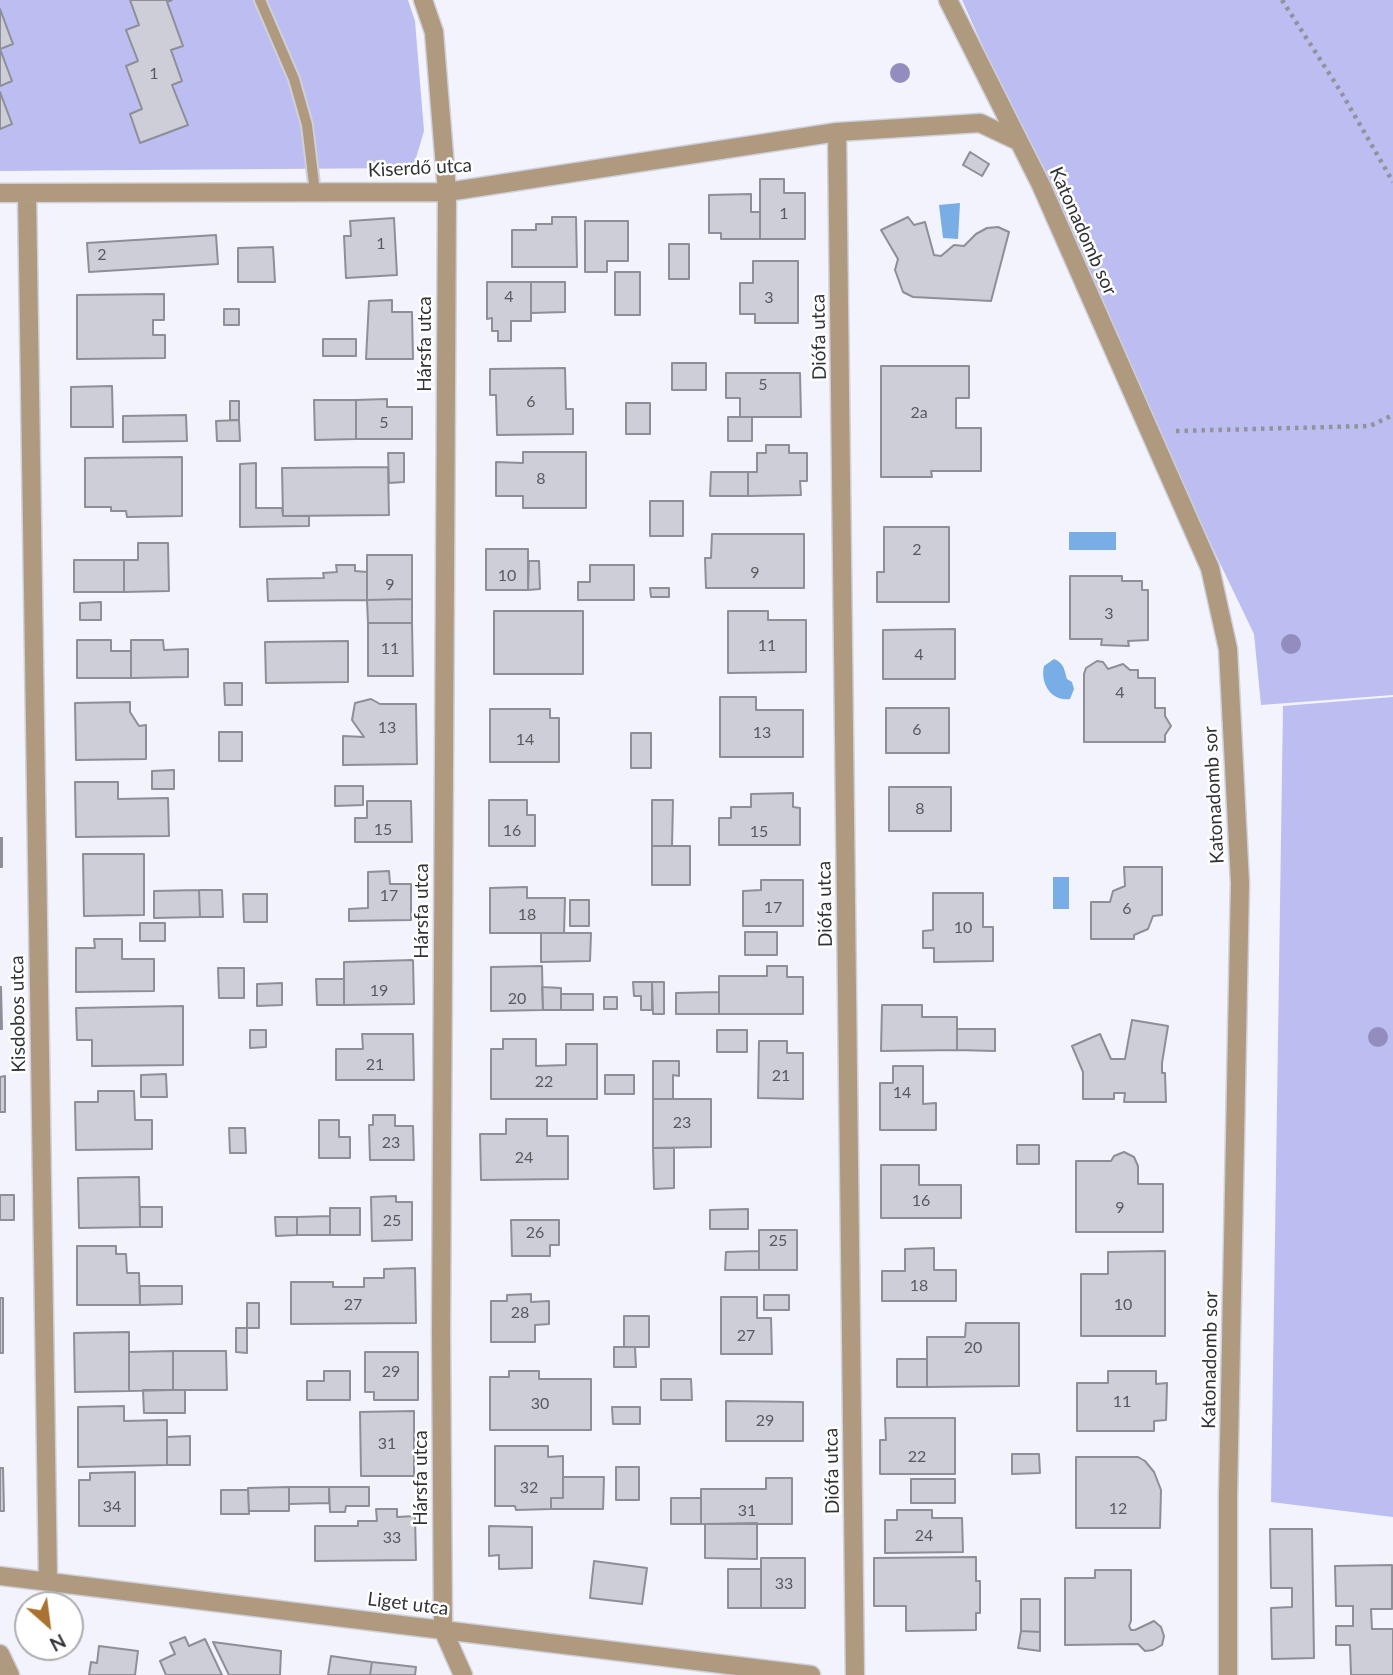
<!DOCTYPE html>
<meta charset="utf-8">
<style>
body{margin:0}
#map{position:relative;width:1393px;height:1675px;overflow:hidden;background:#f2f3fd;font-family:Lato,sans-serif}
canvas{display:block}
.north{position:absolute;left:14px;top:1591px;width:70px;height:70px;box-sizing:border-box;background:#fff;border:2px solid #adadaf;border-radius:50%;rotate:152deg;font-size:19px;font-weight:700;line-height:28px;text-align:center;color:#323336}
.north::after{content:'';display:block;margin:auto;width:24px;height:32px;background:#aa7130;clip-path:polygon(50% 0,100% 100%,50% 72%,0 100%)}
</style>
<div id="map">
<canvas width="1393" height="1675"></canvas>
<div class="north">N</div>
</div>
<script>
const c = document.querySelector('canvas').getContext('2d');
c.lineJoin = 'round';
function paint(path, color) {
  c.fillStyle = color;
  c.fill(path, 'evenodd');
}
function trace(path, color, width, dash) {
  c.strokeStyle = color;
  c.lineWidth = width;
  c.lineCap = dash ? 'butt' : 'round';
  c.setLineDash(dash || []);
  c.stroke(path);
}
function label(font, color, halo, rows, align = 'center') {
  c.font = font + ' Lato,sans-serif';
  c.lineWidth = 5;
  c.setLineDash([]);
  c.textBaseline = 'middle';
  c.strokeStyle = halo;
  c.fillStyle = color;
  for (const [text, x, y, turn = 0] of rows) {
    c.save();
    c.translate(x, y);
    c.rotate((+turn || 0) * Math.PI / 180);
    c.textAlign = isNaN(turn) ? turn : align;
    if (halo) c.strokeText(text, 0, 0);
    c.fillText(text, 0, 0);
    c.restore();
  }
}
paint(new Path2D(`
 M0,0H408L415,21L424,131L413,168L0,171Z
 M962,0H1393V695L1261,705L1254,634L1137,391Z
 M1393,697V1517L1271,1502L1283,706Z`), '#bcbdf1');
paint(new Path2D(`
 M960,203L958,239L943,238L939,205Z
 M1069,532H1116V550H1069Z
 M1054,659C1064,663 1064,669 1067,679L1072,682L1074,689L1070,699C1051,702 1040,683 1044,666Z
 M1053,877H1069V909H1053Z`), '#78ade5');
const building = new Path2D(`
 M130,0H172L167,2L183,46L171,50L182,81L172,85L188,125L140,143L130,114L142,109L126,66L138,61L126,30L139,25Z
 M0,9L13,44L0,49L12,81L0,86Z
 M0,92L12,124L0,129Z
 M970,152L989,164L982,176L963,165Z
 M760,179H784V193H805V239H760Z
 M751,194V212H760V239H721V233H709V195Z
 M552,217H576L577,267H512V230H536V224H552Z
 M908,217L914,225L925,222L934,255L941,256L954,245L964,246L976,234L987,228L998,227L1009,232L991,301L913,297L903,292L895,270L898,259L881,230Z
 M394,218L397,275L346,278L344,236H351L350,221Z
 M585,221H628V261H607V272H585Z
 M216,235L218,264L89,272L87,243Z
 M669,244H689V279H669Z
 M273,247L275,282H238V248Z
 M753,261H798V323H755V314H740V283H753Z
 M615,272H640V315H615Z
 M487,282H531V321H511V341H498V331H492V318L487,319Z
 M531,282H565V312L531,313Z
 M164,294V320H153V335H165V358L77,359V295Z
 M392,300V312H412L413,359H366L369,301Z
 M224,309H239V325H224Z
 M323,339H356V356H323Z
 M672,363H706V390H672Z
 M881,366H969V398H956V428H981V471H931L932,477H881Z
 M565,368L566,409H573V434L497,435L496,395H490V369Z
 M726,373H800L801,417H740V398H726Z
 M112,386L113,427H71V387Z
 M387,399V407H412V439H356V400Z
 M314,400H356V439L315,440Z
 M230,401H239V420H230Z
 M626,403H650V434H626Z
 M186,415L187,441L123,442V416Z
 M728,417H752V441H728Z
 M239,420L240,441H217L216,421Z
 M766,445H789V453H807V481H800L801,495L748,496V472H757V453H766Z
 M523,452H586V508H523V496H496V462L523,463Z
 M388,453H404V482L389,483Z
 M182,457V516L127,517L126,511H111V507H85V458Z
 M256,463V508H282L283,516H309V526L240,527V464Z
 M388,467L389,515L283,516L282,468Z
 M711,472H748V496H710Z
 M650,501H683V536H650Z
 M884,527H949V602H877V572H884Z
 M712,534H804V588H706L705,558H711Z
 M138,543H168L169,591L124,592V560H138Z
 M486,549H528V590H486Z
 M367,555H412V599L367,600Z
 M74,560H124V592H74Z
 M529,561H539L540,589L528,590Z
 M336,565H355V571L367,572V600L268,601L267,579L324,578L323,573L337,572Z
 M590,565H634V600H578V582H590Z
 M1070,576H1122V581H1142V590H1148V640L1128,641L1129,646L1101,645L1102,639H1070Z
 M650,588H669V597H651Z
 M412,599V623H368L367,600Z
 M101,602V620H80V603Z
 M494,611H583V674H494Z
 M728,611H768V620H806V672L728,673Z
 M368,623H412L413,676H368Z
 M955,629V679H883V630Z
 M77,640H111V651H131V678H77Z
 M131,640H163L164,650L188,649V677L131,678Z
 M348,641V682L266,683L265,642Z
 M1097,661L1103,662L1108,669L1123,664L1130,670H1138V678H1155V708H1165V716L1171,726L1165,735V742H1084V674L1086,668Z
 M224,683H242V705H225Z
 M720,697H756V710H803V757H720Z
 M371,699L380,704H416L417,764L343,765V736L364,737L352,720L355,703Z
 M130,702V712L139,726L146,725V759L76,760L75,703Z
 M886,708H949V753H886Z
 M490,709H550V718H559V762H490Z
 M219,732H242V761H219Z
 M631,733H651V768H631Z
 M174,770V789H152V771Z
 M75,782H118V799L168,798L169,836L76,837Z
 M335,786H363V805L335,806Z
 M889,787H951V831H889Z
 M793,793V807L800,808V845H719V818H731V807H751V794Z
 M489,800H527V815H535V846H489Z
 M652,800H673L672,846H652Z
 M367,801H411L412,842H355V818H367Z
 M0,838H2V867H0Z
 M652,846H690V885H652Z
 M83,854H144V915L84,916Z
 M1124,867H1162V915L1153,916L1148,929L1134,935V939H1091V902H1110L1113,891L1125,886Z
 M389,871L390,884H411V920L349,921V909L368,908V872Z
 M761,880H803V926H743V891L761,890Z
 M527,887V898H565L564,933H490V888Z
 M199,890L200,917L154,918V891Z
 M199,890H222L223,917H200Z
 M933,893H983V927H993V961L934,962V948H923V931L933,930Z
 M243,894H267V922H244Z
 M570,900H589V926H570Z
 M140,923H165V941H140Z
 M745,932H777V955H745Z
 M541,933H591L590,961L541,962Z
 M94,939H122V959H154V991L76,992V948H95Z
 M413,960L414,1004L344,1005V962Z
 M542,966L543,1010L491,1011V967Z
 M767,966H787V977H803V1014H719V976H767Z
 M218,968H244V998H219Z
 M316,979H344V1005H317Z
 M633,982H652V1010H641V996H634Z
 M652,982H664V1014H653Z
 M282,983V1005L257,1006V984Z
 M0,987H1L2,1029H0Z
 M542,987L561,988V1010H543Z
 M719,992V1014H676V993Z
 M561,994H593V1010H561Z
 M604,997H617V1009H604Z
 M882,1005H922V1017H957V1050L881,1051Z
 M183,1006V1065L92,1066V1040H77L76,1008Z
 M1132,1020L1168,1026L1162,1063V1073H1165L1166,1102H1124L1125,1093H1114V1099H1083V1072L1072,1046L1100,1034L1111,1059H1125Z
 M957,1029H995V1051L957,1050Z
 M250,1030H266V1047L250,1048Z
 M717,1030H747V1052H717Z
 M362,1034H413L414,1080H336V1049H363Z
 M503,1039H536V1066L566,1065V1044H597V1099H491V1049H503Z
 M759,1041H787V1053H803V1099L758,1098Z
 M653,1061H679V1076L673,1075V1099H653Z
 M893,1066H923V1104L936,1103V1130H880V1083H893Z
 M166,1074L167,1097H141V1075Z
 M605,1075H634V1094H605Z
 M5,1076V1112H0V1077Z
 M98,1091H134L135,1120H152V1149L76,1150L75,1102H98Z
 M653,1099H711V1147L653,1148Z
 M373,1115H395V1126H413L414,1160H370L369,1125H373Z
 M506,1119H547V1136H568V1179L481,1180L480,1134H506Z
 M319,1120H339V1137H350V1158H319Z
 M229,1128H245L246,1153H230Z
 M1017,1145H1039V1164H1017Z
 M653,1148H674V1188L654,1189Z
 M1124,1152L1134,1157L1138,1166V1184H1163V1232H1076V1161H1111L1114,1156Z
 M881,1165H919V1185H961V1218H881Z
 M139,1177L140,1227L79,1228L78,1178Z
 M0,1195H14V1220H0Z
 M396,1196V1202H412V1240L372,1241L371,1197Z
 M140,1207H162V1227H140Z
 M330,1208H360V1235H330Z
 M748,1209V1229H710V1210Z
 M330,1216V1235H297V1217Z
 M275,1217H297V1235L276,1236Z
 M511,1220H559V1245H550V1256H512Z
 M759,1230H797V1270H759Z
 M77,1246H116V1254H126L127,1273H139L140,1305H77Z
 M934,1248V1270H956V1301H882V1271H905V1249Z
 M759,1251V1270H725L726,1252Z
 M1165,1251V1336H1081V1274H1108V1252Z
 M415,1268L416,1323L291,1324V1282H333V1287H364V1278H384V1269Z
 M140,1286H182V1304L140,1305Z
 M531,1294V1302L549,1301V1324L535,1325V1342H491V1301H507V1295Z
 M764,1295H789V1310H764Z
 M721,1297H757V1318H771L772,1354H721Z
 M0,1298H3V1353H0Z
 M247,1303H259V1328H247Z
 M624,1316H649V1347H624Z
 M966,1323H1019V1386L927,1387V1337H965Z
 M236,1328H247V1353L236,1352Z
 M129,1332V1391L75,1392L74,1333Z
 M614,1347H635L636,1367H614Z
 M173,1351V1390L129,1391V1352Z
 M173,1351H226L227,1390H173Z
 M365,1352H418V1400H374V1392H365Z
 M897,1359H927V1387H897Z
 M324,1371H350V1400H307V1381H324Z
 M509,1371H539V1379H591V1430H490V1377H509Z
 M1108,1371H1156V1384L1167,1383L1166,1420L1154,1421V1431H1077V1383H1108Z
 M661,1379H691L692,1400H661Z
 M143,1390H185V1413H144Z
 M726,1401L803,1402V1441H726Z
 M124,1406V1421L167,1420V1465L78,1467V1407Z
 M612,1407H640V1424H613Z
 M414,1411V1476H361L360,1412Z
 M885,1418H955V1474H880V1440H886Z
 M190,1436V1465H167V1437Z
 M495,1446H548V1457L563,1456V1498H551V1509L516,1510L515,1506H495Z
 M1012,1454H1039L1040,1473L1012,1474Z
 M1076,1457H1138L1145,1461L1154,1472L1161,1490L1160,1528H1076Z
 M616,1467H639V1500H616Z
 M0,1468H3L4,1511H0Z
 M135,1472V1526H79V1480H90V1473Z
 M563,1477H604L603,1509H551V1498H563Z
 M766,1478H792V1524H701V1489H766Z
 M911,1479H955V1503H911Z
 M289,1487H329V1503L289,1504Z
 M289,1487V1511H249L248,1488Z
 M329,1487H369V1506H346L345,1512H330Z
 M221,1490H248L249,1514H221Z
 M671,1498H701V1524H671Z
 M376,1509H397V1517L415,1516L416,1560L315,1561V1526H358V1521H377Z
 M897,1510H932V1518H962L963,1552L885,1553V1520H897Z
 M757,1523V1559L705,1558V1524Z
 M489,1526L532,1527V1568L499,1569V1555L489,1556Z
 M1270,1529H1312L1314,1658L1272,1659L1271,1608L1292,1607V1588H1271Z
 M976,1557V1581H980V1613H976V1630L906,1631V1606H874V1558Z
 M761,1558H805V1608H761Z
 M594,1561L647,1568L642,1604L590,1598Z
 M1392,1565V1609H1371L1372,1629H1393V1675H1351L1350,1645H1336V1626H1353V1606H1336L1335,1566Z
 M728,1569H761V1608H728Z
 M1095,1570H1131V1621L1129,1626L1131,1630H1135L1154,1621L1161,1627L1164,1636L1162,1645L1153,1650L1145,1651L1138,1644L1065,1645V1578H1095Z
 M1021,1599H1040V1632L1021,1631Z
 M1021,1631L1040,1632V1651L1018,1648Z
 M185,1637L189,1646L205,1639L222,1675H166L160,1661L175,1654L170,1643Z
 M213,1642L281,1651L280,1675H229Z
 M99,1646L138,1651L135,1675H89L91,1662L97,1663Z
 M331,1656L372,1662L370,1675H328Z
 M372,1662L416,1667L415,1675H370Z`);
paint(building, '#ceced8');
trace(building, '#8d8e97', 2);
const lane = new Path2D(`
 M260,0L294,79L307,125L315,192`);
const street = new Path2D(`
 M423,0L434,32L447,192L441,1332L443,1630L463,1675
 M948,0L1041,185L1210,568L1228,649L1240,883L1228,1497V1675
 M837,132L855,1675
 M0,193L447,192L837,132L980,123L1016,140
 M27,193L48,1581
 M0,1576L811,1675
 M0,1654L10,1675`);
trace(lane, '#cfd0d9', 14);
trace(street, '#cfd0d9', 21);
trace(new Path2D(`
 M1282,0L1341,92L1393,182
 M1176,431L1370,426L1393,415`), '#92939a', 4.5, [3.5, 5]);
trace(lane, '#af9a80', 10);
trace(street, '#af9a80', 18);
c.fillStyle = '#928dbe';
for (const [x, y] of [
 [900,73],
 [1291,644],
 [1378,1037]
]) {
  c.beginPath();
  c.arc(x, y, 10, 0, 2 * Math.PI);
  c.fill();
}
label('16px', '#595a5e', null, [
 ["1",154,74],
 ["1",784,214],
 ["1",381,244],
 ["2",102,255],
 ["4",509,297],
 ["3",769,298],
 ["5",763,385],
 ["6",531,402],
 ["2a",919,413],
 ["5",384,423],
 ["8",541,479],
 ["2",917,550],
 ["9",755,573],
 ["10",507,576],
 ["9",390,585],
 ["3",1109,614],
 ["11",767,646],
 ["11",390,649],
 ["4",919,655],
 ["4",1120,693],
 ["13",387,728],
 ["6",917,730],
 ["13",762,733],
 ["14",525,740],
 ["8",920,809],
 ["15",383,830],
 ["16",512,831],
 ["15",759,832],
 ["17",389,896],
 ["17",773,908],
 ["6",1127,909],
 ["18",527,915],
 ["10",963,928],
 ["19",379,991],
 ["20",517,999],
 ["21",375,1065],
 ["21",781,1076],
 ["22",544,1082],
 ["14",902,1093],
 ["23",682,1123],
 ["23",391,1143],
 ["24",524,1158],
 ["16",921,1201],
 ["9",1120,1208],
 ["25",392,1221],
 ["26",535,1233],
 ["25",778,1241],
 ["18",919,1286],
 ["27",353,1305],
 ["10",1123,1305],
 ["28",520,1313],
 ["27",746,1336],
 ["20",973,1348],
 ["29",391,1372],
 ["11",1122,1402],
 ["30",540,1404],
 ["29",765,1421],
 ["31",387,1444],
 ["22",917,1457],
 ["32",529,1488],
 ["34",112,1507],
 ["12",1118,1509],
 ["31",747,1511],
 ["24",924,1536],
 ["33",392,1538],
 ["33",784,1584]
]);
label('19px', '#323336', '#fff', [
 ["Kiserdő utca",420,168,-3],
 ["Katonadomb sor",1083,231,66],
 ["Diófa utca",819,337,-91],
 ["Hársfa utca",425,344,-90],
 ["Katonadomb sor",1214,795,-93],
 ["Diófa utca",825,904,-91],
 ["Hársfa utca",422,911,-90],
 ["Kisdobos utca",18,1014,-91],
 ["Katonadomb sor",1210,1360,-89],
 ["Diófa utca",832,1471,-91],
 ["Hársfa utca",421,1478,-90],
 ["Liget utca",408,1604,7]
]);
</script>
